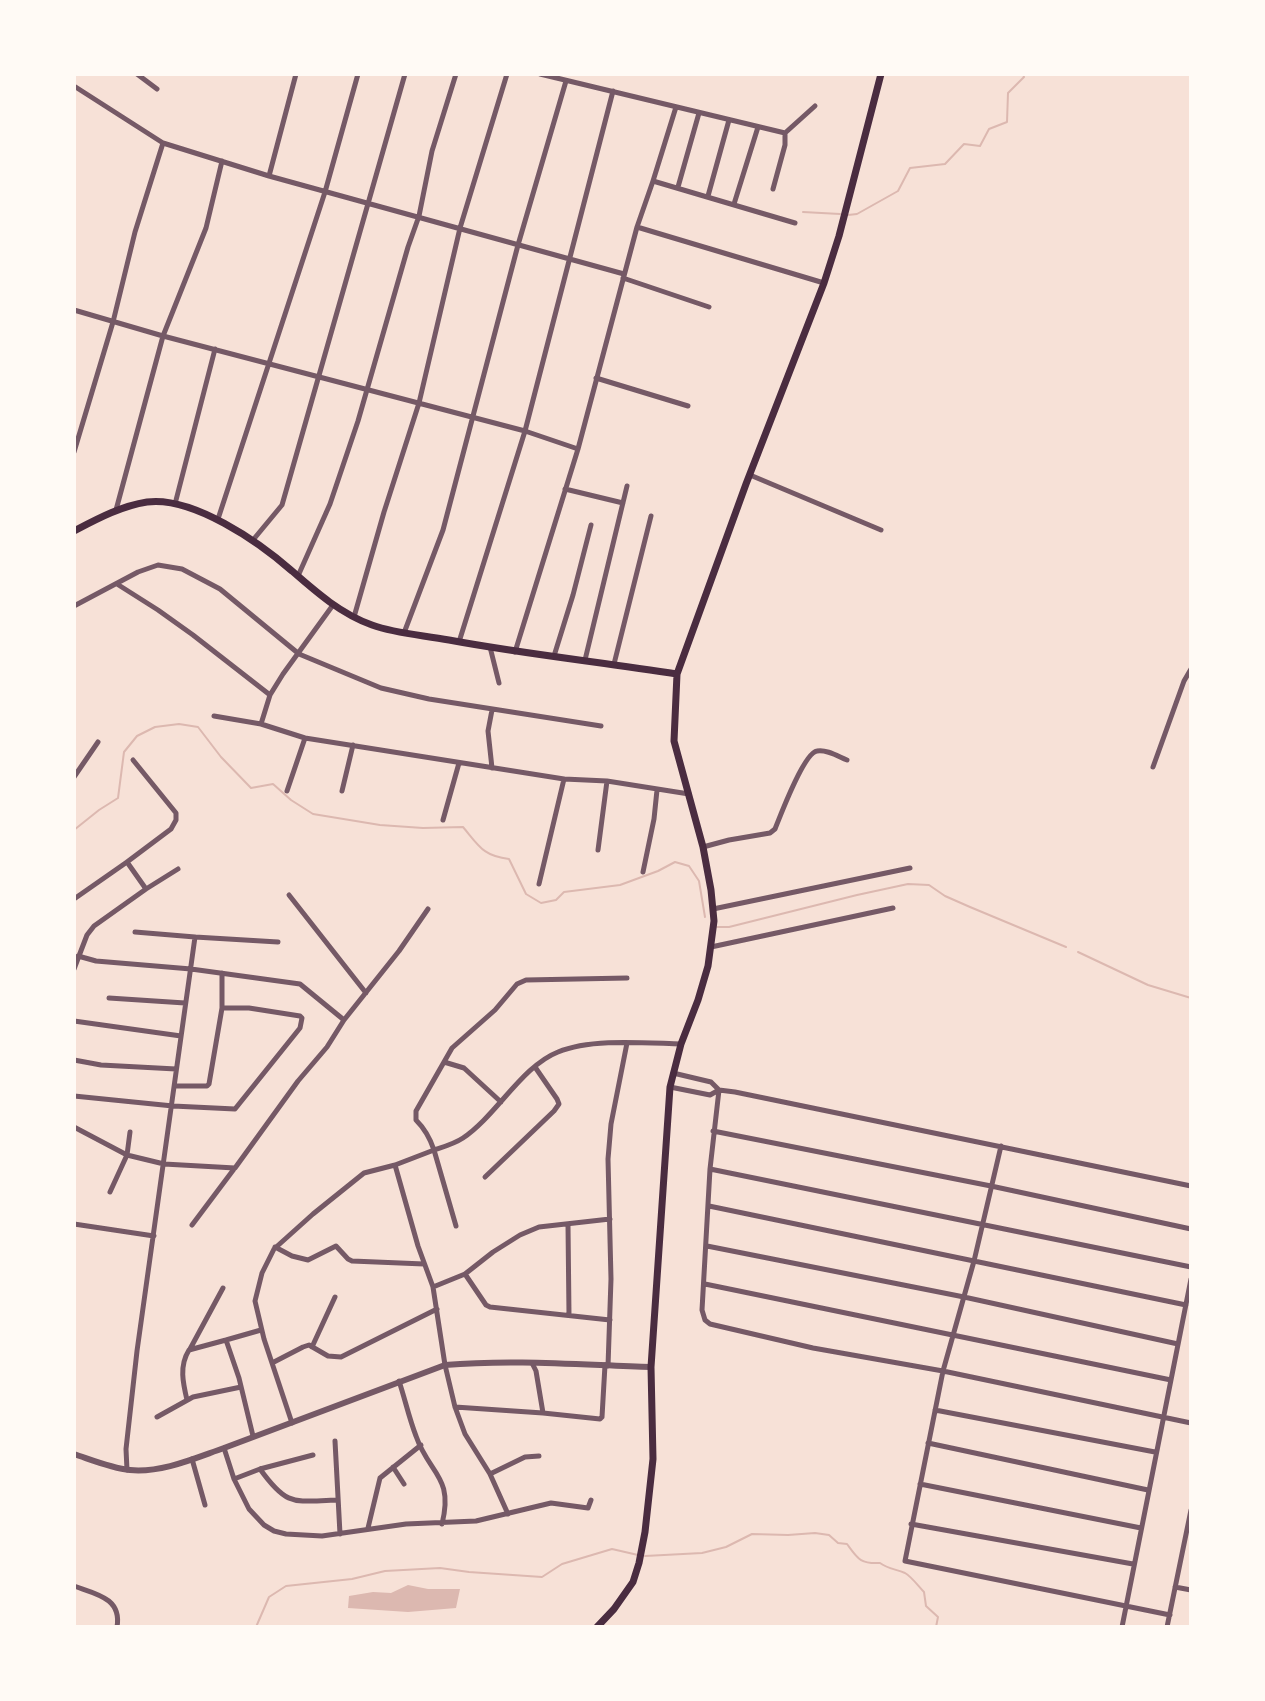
<!DOCTYPE html>
<style>
body{margin:0}
#map{position:relative;width:1265px;height:1701px;overflow:hidden;background:#f7e1d7;font-family:Signika,sans-serif}
canvas{display:block}
.frame{position:absolute;inset:0;border:76px solid #fffaf5;pointer-events:none}
</style>
<div id="map">
<canvas width="1265" height="1701"></canvas>
<div class="frame"></div>
</div>
<script>
const c = document.querySelector('canvas').getContext('2d');
c.lineJoin = 'round';
function paint(path, color) {
  c.fillStyle = color;
  c.fill(path, 'evenodd');
}
function trace(path, color, width, dash) {
  c.strokeStyle = color;
  c.lineWidth = width;
  c.lineCap = dash ? 'butt' : 'round';
  c.setLineDash(dash || []);
  c.stroke(path);
}
paint(new Path2D(`
 M408,1585L428,1589H460L456,1608L408,1612L348,1608L349,1596L373,1592L391,1593Z`), '#dcb8b0');
trace(new Path2D(`
 M803,212L840,214
 M848,215L857,214L898,191L910,168L945,164L964,144L980,146L989,129L1007,122L1008,93L1024,77L1023,74
 M74,830L99,810L118,798L124,752L137,736L155,727L179,724L198,727L221,757L251,788L273,784L291,800L313,814L380,825L423,828L463,827C479,846 483,856 509,859L526,894L541,903L556,900L564,892L620,885L658,871L675,862L689,866L699,881L705,917
 M717,927H729L857,895L908,884L929,885L945,896L970,907L1066,947
 M1078,952L1148,985L1191,998
 M645,1556L702,1553L726,1547L752,1534L788,1535L815,1533L829,1535L838,1543L847,1544C858,1559 860,1564 880,1563C888,1569 896,1569 905,1573C912,1577 918,1586 924,1592L926,1606L938,1617L936,1627
 M256,1627L269,1597L286,1586L352,1579L385,1571L440,1568L469,1572L542,1577L562,1564L612,1549L638,1555`), '#dcb8b0', 2);
trace(new Path2D(`
 M137,74L157,89
 M540,74L785,133L815,106
 M74,86L163,143L269,176L624,274
 M269,176L296,74
 M653,181L795,223
 M678,187L699,113
 M773,189L785,145V133
 M708,196L729,120
 M734,204L758,127
 M637,227L824,283
 M623,278L709,307
 M74,310L163,336L525,431L578,449
 M596,378L688,406
 M74,452L113,322L135,232L163,143
 M750,475L881,530
 M565,489L623,503
 M175,504L215,349
 M116,510L163,336L206,228L222,161
 M218,519L325,192L358,74
 M253,540L282,505L405,74
 M298,576L330,504L358,421L408,247L419,216L432,151L456,74
 M117,584L158,610L193,635L270,695
 M333,605L283,674L270,695L261,724L305,738L564,779L607,781L689,794
 M74,606L138,572L158,565L182,569L220,589L299,654L381,688L429,699L601,726
 M354,617L384,512L419,403L460,228L507,74
 M404,633L443,530L518,245L566,81
 M459,642L525,431L613,91
 M490,647L499,683
 M515,652L578,449L637,227L653,181L676,107
 M554,656L573,595L591,525
 M585,660L627,486
 M614,664L651,516
 M214,716L261,724
 M1153,767L1184,681L1191,669
 M492,768L488,731L492,710
 M74,777L98,742
 M287,791L305,738
 M342,791L353,745
 M443,820L459,763
 M703,847L729,840L770,833L775,829C781,814 804,753 817,751C827,749 839,757 847,760
 M598,850L607,781
 M127,862L171,829L176,820V813L133,760
 M643,872L654,819L657,790
 M539,884L564,779
 M289,895L366,993
 M74,899L127,862L146,889
 M713,909L910,868
 M195,937L278,942
 M711,947L893,908
 M78,956L96,961L191,969L300,984L344,1020
 M74,969L87,935L94,926L146,889L178,869
 M109,998L185,1003
 M74,1021L181,1036
 M74,1060L101,1065L176,1069
 M444,1062L464,1068L501,1102
 M673,1073L711,1082L719,1090
 M175,1086H207L209,1084L222,1008V973
 M670,1087L710,1095L719,1090L735,1092L1191,1186
 M719,1090L710,1169L702,1310L705,1320L710,1324L813,1348L943,1371L1191,1423
 M74,1096L173,1106L235,1109L300,1028L302,1018L300,1016L249,1008H222
 M74,1127L127,1155L164,1164L235,1168L298,1081L327,1047L344,1020L399,951L428,909
 M713,1131L991,1186L1191,1229
 M1001,1146L974,1261L943,1371L905,1561L1170,1615
 M395,1165L418,1246L433,1287L445,1365L455,1407L465,1434L490,1474L508,1514
 M710,1169L1191,1267
 M485,1177L554,1111L559,1104L557,1099L535,1067
 M110,1192L127,1155L130,1132
 M709,1206L1186,1305
 M74,1224L154,1236
 M192,1225L234,1169
 M568,1225L569,1315
 M456,1226L434,1150C443,1147 454,1144 463,1138C496,1116 522,1066 558,1052C591,1038 645,1043 681,1044
 M707,1246L964,1297L1178,1344
 M275,1247L292,1256L308,1260L336,1246L348,1259L352,1261L424,1264
 M465,1274L486,1305L490,1307L610,1320
 M705,1284L1171,1380
 M433,1287L465,1274L493,1252L520,1235L539,1227L610,1219
 M312,1347L335,1297
 M190,1349L223,1288
 M272,1363L303,1347L309,1345L328,1356L341,1357L437,1309
 M532,1363L536,1371L543,1413
 M608,1366L611,1279L608,1159L611,1124L627,1043
 M399,1381C405,1399 409,1418 416,1436C429,1474 454,1476 442,1524
 M187,1400C183,1383 179,1366 189,1350L226,1340
 M455,1407L543,1413L600,1419L602,1417L605,1365
 M935,1410L1155,1452
 M157,1417L193,1397L241,1387
 M292,1423L264,1339L255,1301L262,1273L274,1249L313,1214L364,1173L395,1165L434,1150C430,1138 425,1129 416,1120V1111L452,1048L495,1010L517,984L526,980L627,978
 M253,1436L239,1378L226,1340L261,1330
 M335,1441L340,1534
 M928,1443L1148,1490
 M224,1448L234,1479L249,1509L264,1525L274,1531L286,1534L322,1536L406,1524L476,1521L551,1503L588,1508L591,1500
 M192,1459L205,1505
 M393,1467L404,1484
 M260,1469C288,1508 294,1501 338,1500
 M127,1470L126,1449L137,1351L195,937L135,932
 M490,1474L525,1457L539,1456
 M234,1479L260,1469L313,1455
 M920,1484L1141,1528
 M911,1524L1133,1564
 M368,1528L380,1478L421,1445
 M74,1586C96,1594 122,1598 117,1627
 M1175,1587L1191,1590
 M1122,1627L1191,1279
 M1167,1627L1191,1510`), '#755966', 5);
trace(new Path2D(`
 M74,1454C92,1460 111,1468 130,1470C162,1473 195,1458 224,1448L445,1365C513,1359 583,1365 651,1367`), '#755966', 6);
trace(new Path2D(`
 M74,531C97,519 121,506 147,502C193,496 259,542 292,571C316,592 341,614 372,625C397,634 423,635 449,640C524,654 601,662 677,674
 M597,1627L614,1609L633,1582L639,1563L645,1532L653,1459L651,1367L670,1087L681,1044L698,1000L708,966L714,921L711,890L703,847L674,741L677,674L746,484L824,283L839,236L881,74`), '#4a2c40', 7);
</script>
